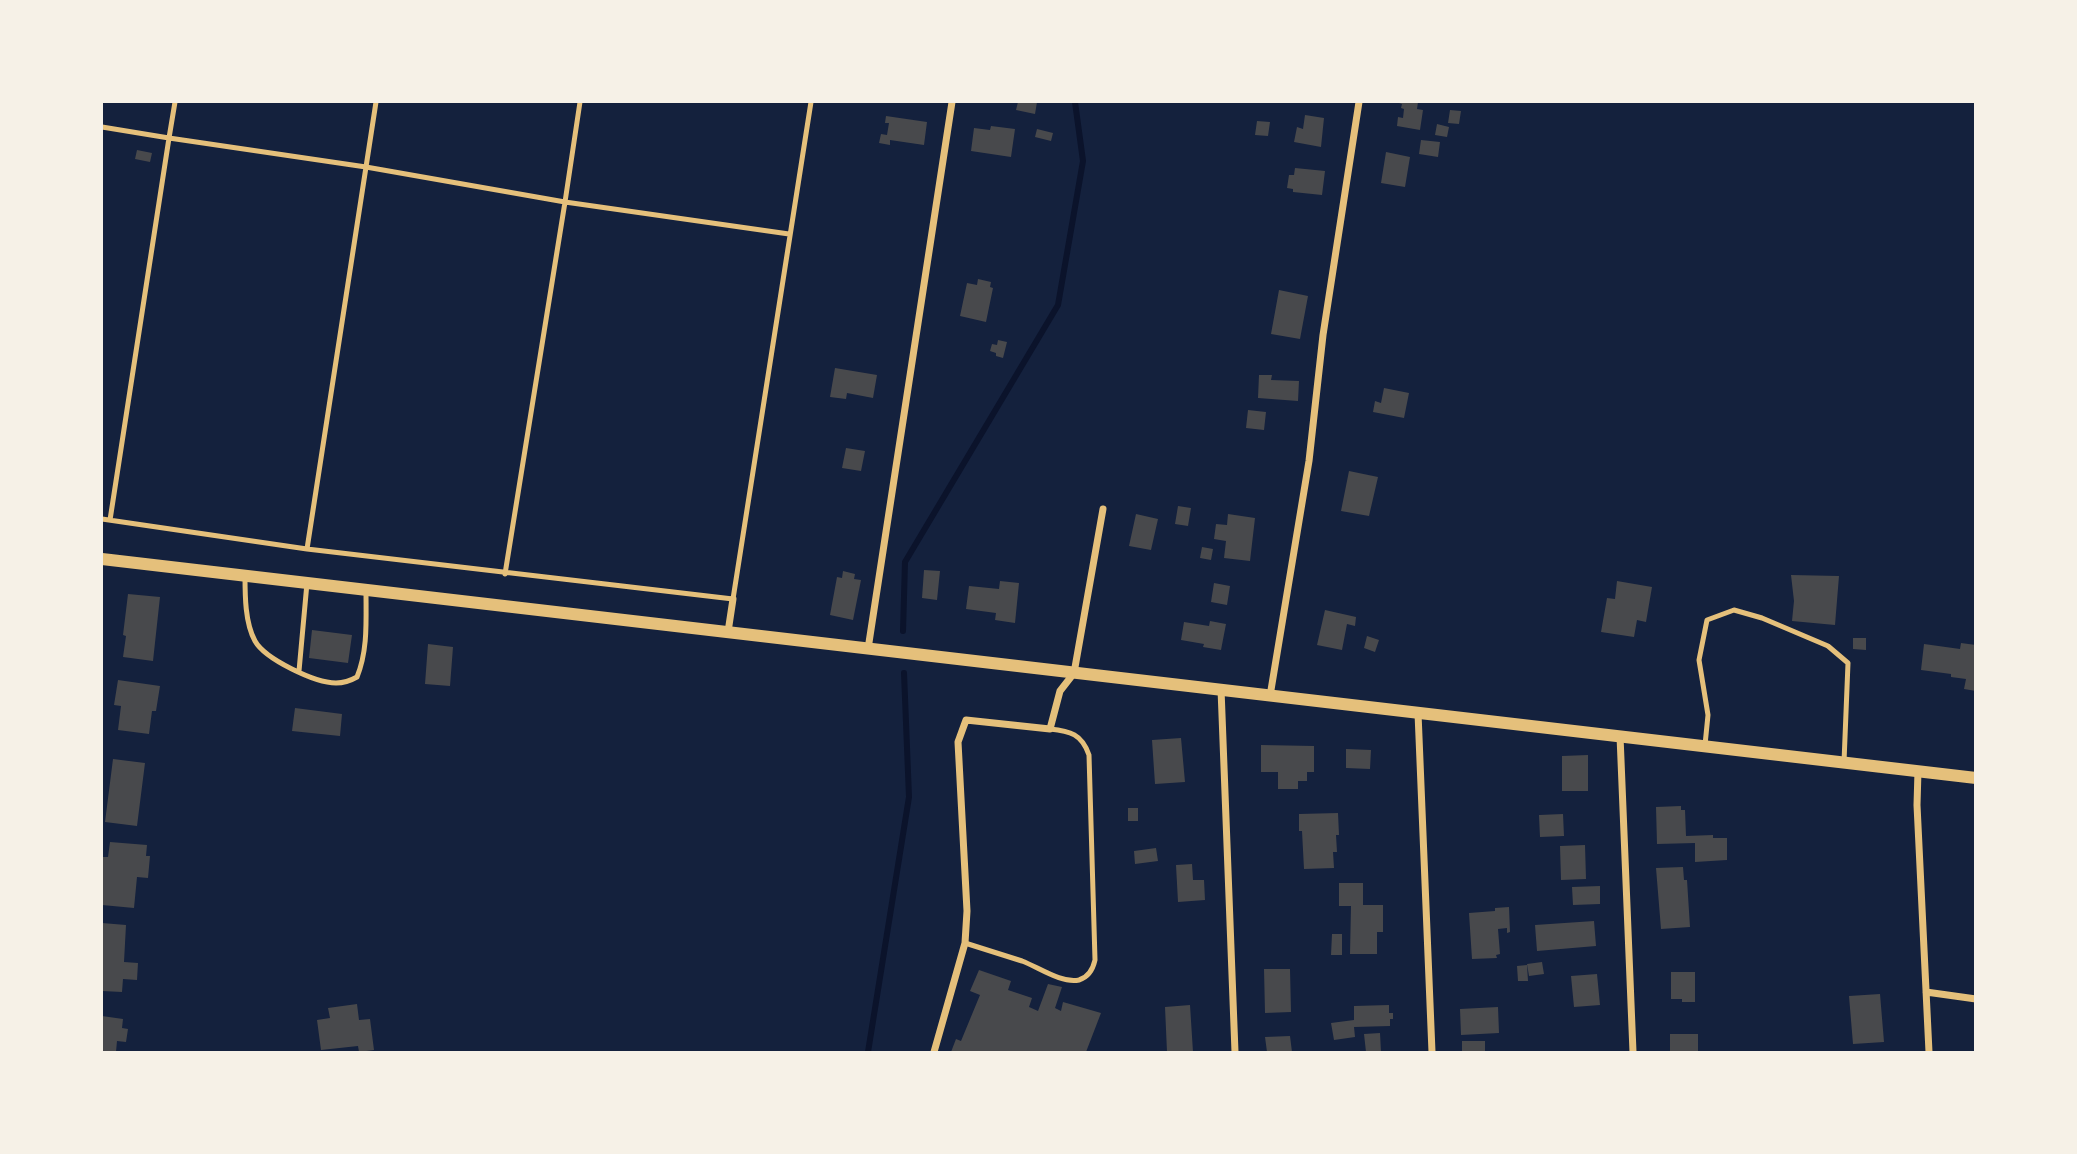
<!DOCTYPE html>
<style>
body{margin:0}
#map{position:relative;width:2077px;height:1154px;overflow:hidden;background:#14213d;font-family:Roboto,sans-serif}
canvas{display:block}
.frame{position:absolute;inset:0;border:103px solid #f6f1e7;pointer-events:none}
</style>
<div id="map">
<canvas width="2077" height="1154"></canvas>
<div class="frame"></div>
</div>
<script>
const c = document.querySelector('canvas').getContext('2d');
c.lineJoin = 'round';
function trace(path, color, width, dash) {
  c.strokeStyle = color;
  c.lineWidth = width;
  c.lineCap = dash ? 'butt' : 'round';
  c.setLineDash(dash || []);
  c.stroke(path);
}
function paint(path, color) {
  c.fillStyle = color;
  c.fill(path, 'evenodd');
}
trace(new Path2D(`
 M903,631L905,562L1058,305L1083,161L1075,102
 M868,1052L909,797L904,673`), '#0b132b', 6);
paint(new Path2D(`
 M1018,102H1037L1035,114L1016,110Z
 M1396,102H1418L1417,109L1423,110L1420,130L1397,126L1398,117L1403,118L1404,109L1401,108L1402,104Z
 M1450,110L1461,111L1459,124L1448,123Z
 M1305,115L1324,118L1321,147L1294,142L1297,127L1303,129Z
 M886,116L927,122L924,145L890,140V145L879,143L881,134L887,135L889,123H885Z
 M1257,121L1270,122L1268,136L1255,135Z
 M1437,124L1449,127L1447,137L1435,135Z
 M991,126L1015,129L1011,157L971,151L974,128L990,130Z
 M1037,129L1053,133L1051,141L1035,137Z
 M1421,140L1440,142L1438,157L1419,154Z
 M137,150L152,153L150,162L135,159Z
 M1386,152L1410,157L1405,187L1381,183Z
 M1295,168L1325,171L1322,195L1293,192V189L1287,188L1289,175H1294Z
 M978,279L991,282L990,287L993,288L986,322L960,316L967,283L977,285Z
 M1279,290L1308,296L1300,339L1271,334Z
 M998,340L1007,342L1003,358L996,356V353L990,351L992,344L997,345Z
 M835,368L877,375L873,398L847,393L846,399L830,397Z
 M1259,375H1272L1271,380L1299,381L1298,401L1258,398Z
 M1384,388L1409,393L1404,418L1373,412L1375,401L1381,403Z
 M1248,410L1266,412L1264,430L1246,428Z
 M846,448L865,451L861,471L842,468Z
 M1349,471L1378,477L1369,516L1341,511Z
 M1178,506L1191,508L1188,526L1175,524Z
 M1136,514L1158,519L1151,550L1129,546Z
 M1228,514L1255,518L1250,561L1224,558L1226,541L1214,539L1216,524L1227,525Z
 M1202,547L1213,549L1211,560L1200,558Z
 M924,570L940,571L937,600L922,598Z
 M843,571L855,574L854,579L861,580L853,620L830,615L837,577L842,578Z
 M1791,575L1839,576L1835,625L1792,621L1794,601Z
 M1000,581L1019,583L1015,623L995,620L996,613L966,609L969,586L999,589Z
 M1617,581L1652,587L1646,622L1637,620L1634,637L1601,632L1607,598L1615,599Z
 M1214,583L1230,586L1227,605L1211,602Z
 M128,594L160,597L153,661L123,657L126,636L123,635Z
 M1325,610L1356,617L1355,626L1347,624L1342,650L1317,645Z
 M1210,621L1226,624L1221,650L1203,647L1204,644L1181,640L1184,622L1209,626Z
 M312,630L352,635L348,663L309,658Z
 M1367,636L1379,640L1375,652L1364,648Z
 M1853,638H1866V650L1853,649Z
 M1961,643L1976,645V691L1964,689L1966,679L1951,677V674L1921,670L1924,644L1960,649Z
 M428,644L453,647L450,686L425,684Z
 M118,680L160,686L156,711H152L149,734L118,730L121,706L114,705Z
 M295,708L342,714L340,736L292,731Z
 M1181,738L1185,782L1155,784L1152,740Z
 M1261,745L1314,746V772H1307V781H1298V789H1278V772H1261Z
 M1346,749L1371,750L1370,769L1346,768Z
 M1588,755V791H1562V756Z
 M113,759L145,763L137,826L105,822Z
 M1681,806V810H1685L1686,836L1713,835V838H1727V860L1695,862V843L1657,844L1656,807Z
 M1128,808H1138V821H1128Z
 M1338,813L1339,835H1336L1337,852H1333L1334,868L1304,869L1302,831H1299V814Z
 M1563,814L1564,836L1540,837L1539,815Z
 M110,842L147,845L146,856H150L148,878L137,877L134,908L102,905L103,857H108Z
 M1585,845L1586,879L1561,880L1560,846Z
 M1156,848L1158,861L1135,864L1134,851Z
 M1192,864L1193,880H1204L1205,900L1178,902L1176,865Z
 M1683,867L1684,880H1687L1690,927L1661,929L1656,868Z
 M1339,883H1363V905H1383V932H1377V954H1350L1351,906H1339Z
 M1600,886V904L1573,905L1572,887Z
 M1509,907L1510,932L1507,933V928L1498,929L1500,954L1496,955L1497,958L1472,959L1469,913L1495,911V908Z
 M1594,921L1596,946L1537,951L1535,925Z
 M102,923L126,925L124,962L138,963L137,980L123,979L122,992L102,991Z
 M1332,934H1342V955H1331Z
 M1542,962L1544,974L1529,976L1527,964Z
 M1527,965L1528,981H1518L1517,966Z
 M1264,969H1290L1291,1012L1265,1013Z
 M979,970L1011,981L1008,990L1032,998L1029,1007L1038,1011L1048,984L1062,987L1055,1008L1061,1011L1063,1002L1101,1013L1086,1052H951L956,1039L961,1041L980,995L970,991Z
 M1671,972H1695V1002H1682V999H1671Z
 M1597,974L1600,1005L1574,1007L1571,976Z
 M1880,994L1884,1042L1853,1044L1849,996Z
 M357,1004L359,1020L370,1019L374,1050L359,1052L358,1046L321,1050L317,1020L330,1018L328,1008Z
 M1190,1005L1193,1052H1167L1165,1007Z
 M1389,1005V1013H1393V1019H1390V1026L1354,1027L1355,1037L1334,1040L1331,1023L1354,1020V1006Z
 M1498,1007L1499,1033L1461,1035L1460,1009Z
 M102,1016L123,1019L122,1028L128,1029L126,1042L117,1041L116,1052H102Z
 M1380,1033L1381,1052H1366L1364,1034Z
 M1670,1034H1698V1052H1670Z
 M1290,1036L1292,1052H1267L1265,1037Z
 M1462,1041H1485V1052H1462Z`), '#48494c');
trace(new Path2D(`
 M175,102L169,138L366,167L376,102
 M580,102L565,202L789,234
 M102,127L169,138L110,520
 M102,519L307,549L733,599L811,102
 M307,549L366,167L565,202L505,574
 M245,576C245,595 245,623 255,641C265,659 315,683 336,683C343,683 350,681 357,677C368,650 366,621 366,591
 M299,671L307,583
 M1705,745L1708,715L1699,660L1707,620L1734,610L1762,618L1828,646L1848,663L1844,762
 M965,943C984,949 1003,955 1022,961C1038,967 1062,984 1079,980C1089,977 1093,969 1095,960L1089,755C1082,734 1070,731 1050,729`), '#e5c07b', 5);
trace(new Path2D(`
 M728,632L733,599
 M868,649L952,102
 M1221,689L1235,1052
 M1270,696L1309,461L1323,335L1359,102
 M1418,713L1432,1052
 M1620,736L1633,1052
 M1918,771L1917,805L1929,1052
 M1926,992L1976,999
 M934,1052L965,943L967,911L958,742L966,720L1050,729L1060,691L1074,673L1103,509`), '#e5c07b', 7);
trace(new Path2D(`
 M102,559L1976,778`), '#e5c07b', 12);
</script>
